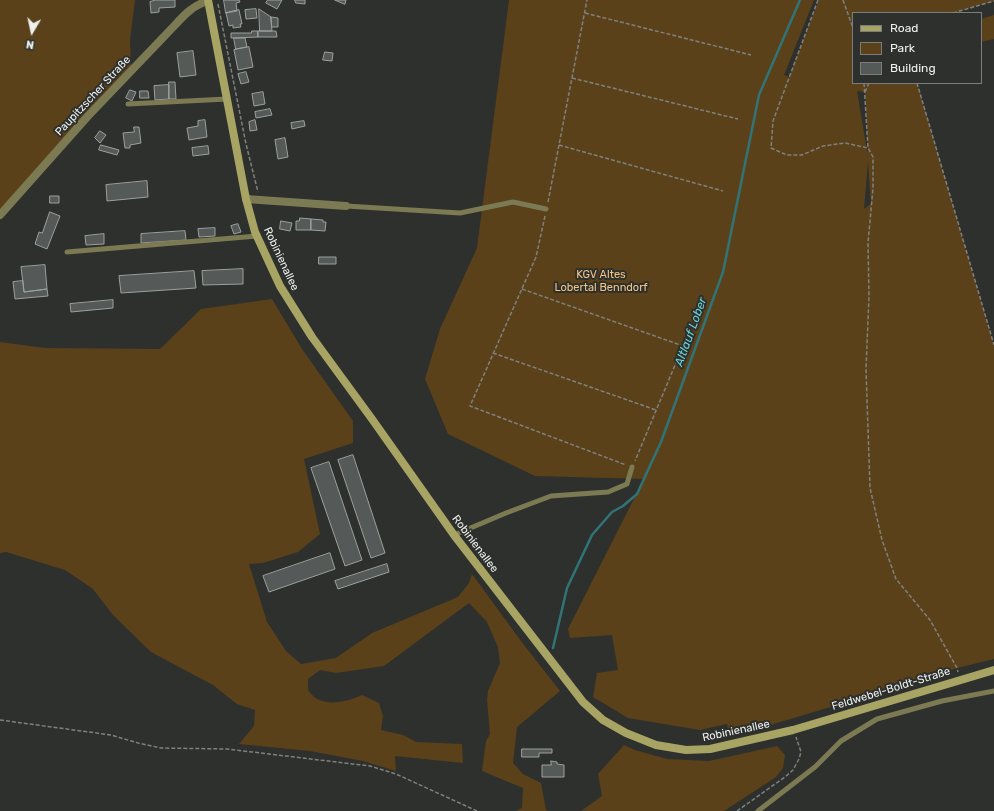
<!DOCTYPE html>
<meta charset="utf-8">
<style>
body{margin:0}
#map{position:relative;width:994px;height:811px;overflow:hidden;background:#2e302d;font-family:Rubik,sans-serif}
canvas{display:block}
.legend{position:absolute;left:852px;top:12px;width:130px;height:72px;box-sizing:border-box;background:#2e302d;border:1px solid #7b7d7a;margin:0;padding:5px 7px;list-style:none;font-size:12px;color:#eff1ee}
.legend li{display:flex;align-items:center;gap:8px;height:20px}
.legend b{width:20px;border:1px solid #7b7d7a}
.north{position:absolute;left:12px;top:12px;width:40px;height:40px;-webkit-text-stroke:3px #2e302d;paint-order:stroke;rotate:189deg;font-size:11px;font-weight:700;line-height:16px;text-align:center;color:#eff1ee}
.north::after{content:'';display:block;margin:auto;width:14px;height:18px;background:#eff1ee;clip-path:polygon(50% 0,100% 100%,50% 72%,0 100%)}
</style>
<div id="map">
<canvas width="994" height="811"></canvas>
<ul class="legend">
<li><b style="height:5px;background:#a8a463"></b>Road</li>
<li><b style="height:11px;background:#5b4119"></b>Park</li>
<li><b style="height:11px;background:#555a58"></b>Building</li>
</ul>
<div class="north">N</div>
</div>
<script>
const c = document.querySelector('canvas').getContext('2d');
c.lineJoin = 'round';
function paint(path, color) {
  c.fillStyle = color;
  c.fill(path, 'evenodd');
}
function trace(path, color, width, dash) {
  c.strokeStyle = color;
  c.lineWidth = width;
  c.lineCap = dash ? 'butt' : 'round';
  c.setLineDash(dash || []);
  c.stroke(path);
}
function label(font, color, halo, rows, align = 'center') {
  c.font = font + ' Rubik,sans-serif';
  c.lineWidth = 4;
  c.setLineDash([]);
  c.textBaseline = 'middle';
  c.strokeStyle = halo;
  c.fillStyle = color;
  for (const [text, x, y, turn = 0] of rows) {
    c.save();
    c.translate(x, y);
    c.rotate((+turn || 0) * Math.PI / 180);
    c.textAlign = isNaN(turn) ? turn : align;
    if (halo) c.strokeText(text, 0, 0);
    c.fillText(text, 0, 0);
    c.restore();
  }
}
paint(new Path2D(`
 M0,0H135L130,40L131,66L0,210Z
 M509,0H814L784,75L789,77L819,0H994V1L953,13H853V83H917L994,346V659L957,668L921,680L730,737L727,724L700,730L628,718L593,697L597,673L618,670L612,635L570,638L568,629L644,479L535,476L448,434L425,379L440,329L477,248ZM857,91L865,92L868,152L867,151ZM868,162L871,204L864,209Z
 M994,15V39L981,42V19Z
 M272,299L302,349L353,421V443L304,459L320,534L298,552L263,563L249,564L267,622L286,651L301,664L336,658L372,633L458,597L469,583L472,574L521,641L560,691L517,727L513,763L523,774L541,783L546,810L549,811H516L522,808L523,788L482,771L486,741L490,734L487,700L488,691L500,663L498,647L487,622L469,603L384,666L336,673L320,670L308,679V690C311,693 313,697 317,699C331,706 349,701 362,695L379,703L383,716L381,730L403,735L416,742L462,744L463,763L395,756L396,771L363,761L310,751L239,744L254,726L255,710L237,704L213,685L151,652L113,615L93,589L65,570L6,552L0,553V342L45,348L160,349L201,309Z
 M624,745L635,750L667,759L709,761L777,746L785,755L783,768L776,777L724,811H581L602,796L598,774Z`), '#5b4119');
trace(new Path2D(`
 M553,648L567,588L592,535L612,512L623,506L637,494L661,442L723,272L759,95L800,0`), '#317477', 2.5);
const building = new Path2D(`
 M156,0H175V7L159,8V12L151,13L150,2Z
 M224,0H239L240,2L236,3L237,11L226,13Z
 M268,0H282L277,9L266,3Z
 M295,0H305V4L296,3Z
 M335,0H346L345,4Z
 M256,9L257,18L246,19L245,10Z
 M259,9L271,17L272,31H260Z
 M239,10L242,24H240L241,27L233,28V25L229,26L226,13Z
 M271,17L278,18V27H272Z
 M252,31H258V37L231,38V33H251Z
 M258,31H276L277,37H258Z
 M234,38H245L247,47L236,49Z
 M249,47L253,67L238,70L234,50Z
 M193,51L196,75L180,77L177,53Z
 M325,52L333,53L332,61L323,60Z
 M246,72L249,82L241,84L238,74Z
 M169,82H175L176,99H169Z
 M169,85V99L155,100L154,86Z
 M130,90L136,92L132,101L126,98Z
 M140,91H148L149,98H140Z
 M263,92L265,104L254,106L252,94Z
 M270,109L272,115L256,118L255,112Z
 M205,120L207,137L189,140L187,128L198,126V121Z
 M255,120L257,130L250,131L249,122Z
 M304,121L305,126L292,129L291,123Z
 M134,127H139L141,143L130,145V148H125L123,133L134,132Z
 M100,131L106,135L100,143L95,138Z
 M285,138L288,157L278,159L275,140Z
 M101,145L119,150L117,155L99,150Z
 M208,146L209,154L193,156L192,148Z
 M147,181L148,197L107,201L106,185Z
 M50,196H59V203H50Z
 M50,212L60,216L47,249L35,244L39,232L42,233Z
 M300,218L311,219V230H296V221H299Z
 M311,219L323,220V222H326L325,231L311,230Z
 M281,221L292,223L290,231L280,229Z
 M238,224L241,232L234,234L231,226Z
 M215,228V236L199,237L198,229Z
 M185,231L186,240L141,243V234Z
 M104,234V244L86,245L85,236Z
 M319,257H336V264H319Z
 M45,265L47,289L24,292L21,267Z
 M243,269V284L203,285L202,271Z
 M194,271L196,288L121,293L119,276Z
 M23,281L24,292L47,289L48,296L15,299L13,282Z
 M113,300V308L71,312L70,304Z
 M353,455L385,553L371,558L338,460Z
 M329,462L362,560L345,566L311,468Z
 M330,553L335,569L269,592L263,576Z
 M387,564L389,572L338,589L335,581Z
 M522,749H552V753H539V757H522Z
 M551,761L557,762V764L564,765V777H542V765H551Z`);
paint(building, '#555a58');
trace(building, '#9ba19e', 1);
trace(new Path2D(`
 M818,0L773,121L771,148L787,155H802L823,146L845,143L868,148L873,157V188L868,243L869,296L866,369L870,488L882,540L896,579L930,620L957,668L958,672
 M843,0L853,28
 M218,4L246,144L258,192
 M585,13L751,55
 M953,13L994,1
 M572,78L738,119
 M864,83L868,148
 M917,83L994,345
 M865,92L869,83
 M559,145L723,191
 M548,202L587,0
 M545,216L536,257L470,406L626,465
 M522,289L683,346L635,461
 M493,353L656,410
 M0,720L111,735L138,743L161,748L227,749L370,766L396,774L477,811
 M737,811L785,777L793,770L799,759L801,752L796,737`), '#7f817e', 1.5, [4, 2]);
trace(new Path2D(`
 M128,104L227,99
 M346,206L460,213L513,202L546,209
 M67,252L257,236
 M454,535L506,513L551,496L608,492L627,484L632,467
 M758,811L815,767L841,741L877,719L942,701L994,691`), '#7c7a52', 5);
trace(new Path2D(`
 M246,199L346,206
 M0,215L88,116L176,24C185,14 194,5 208,1`), '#7c7a52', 8);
trace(new Path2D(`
 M208,0L246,199L255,232L280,286L312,337L372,419L454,535L583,702L603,720L626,733L656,745L686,750L710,749L793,730L994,670`), '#a8a463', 8);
label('11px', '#eff1ee', '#2e302d', [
 ["Paupitzscher Straße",93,96,-47],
 ["Robinienallee",281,259,65],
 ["Robinienallee",475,544,53],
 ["Feldwebel-Boldt-Straße",891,689,-17],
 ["Robinienallee",736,731,-12]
]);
label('11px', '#f4c585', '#2e302d', [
 ["KGV Altes",601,275],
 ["Lobertal Benndorf",601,288]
]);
label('italic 12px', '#6ad3d7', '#2e302d', [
 ["Altlauf Lober",691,332,-70]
]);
</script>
